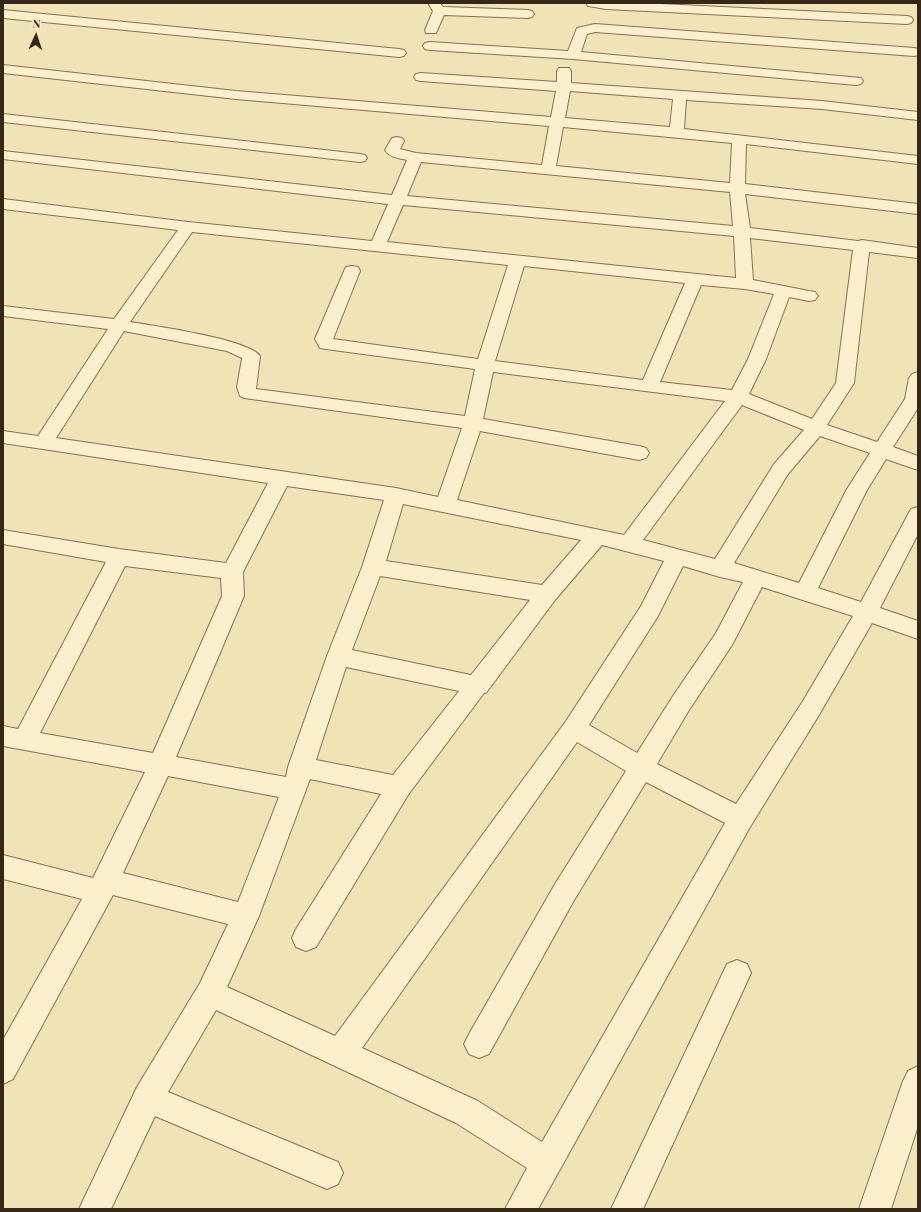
<!DOCTYPE html>
<style>
body{margin:0}
#map{position:relative;width:921px;height:1212px;overflow:hidden;background:#f1e2b8;font-family:"Playfair Display",serif}
canvas{display:block}
.frame{position:absolute;inset:0;border:4px solid #352819;pointer-events:none}
.north{position:absolute;left:16px;top:16px;width:40px;height:40px;-webkit-text-stroke:3px #f8ecc8;paint-order:stroke;rotate:3deg;font-size:11px;font-weight:700;line-height:16px;text-align:center;color:#352819}
.north::after{content:'';display:block;margin:auto;width:14px;height:18px;background:#352819;clip-path:polygon(50% 0,100% 100%,50% 72%,0 100%)}
</style>
<div id="map">
<canvas width="921" height="1212"></canvas>
<div class="frame"></div>
<div class="north">N</div>
</div>
<script>
const c = document.querySelector('canvas').getContext('2d');
c.lineJoin = 'round';
function trace(path, color, width, dash) {
  c.strokeStyle = color;
  c.lineWidth = width;
  c.lineCap = dash ? 'butt' : 'round';
  c.setLineDash(dash || []);
  c.stroke(path);
}
function paint(path, color) {
  c.fillStyle = color;
  c.fill(path, 'evenodd');
}
const street = new Path2D(`
 M428,3H440L443,7L528,10L532,11L534,14L532,17L528,18L444,15L436,33H426L425,30L433,11Z
 M586,3H640L907,16L911,17L913,20L911,23L907,24L606,9L588,6Z
 M3,10L399,49L404,50L406,53L404,56L399,57L3,18Z
 M595,24L914,48L918,49V55L914,56L595,32L587,34L581,52L861,78L863,81L861,84L856,85L573,59L430,50L425,49L423,46L425,43L430,42L568,51L577,28Z
 M3,65L236,91L551,117L556,91L421,81L416,80L414,77L416,74L421,73L557,82V71L559,68H569L571,71V83L822,101L918,112V120L822,109L686,100L684,129L918,156V164L746,144L745,184L918,204V214L745,194L750,228L858,241L862,240L918,248V258L869,252L854,383L827,425L877,442L905,399L909,378L912,374L918,372V408L893,447L918,456V470L886,459L867,490L818,588L861,602L911,509L918,507V534L880,608L918,621V639L872,623L819,715L750,827L538,1209H505L527,1168L456,1123L216,1010L168,1092L338,1162L343,1173L338,1184L327,1189L155,1116L111,1209H79L137,1087L200,983L228,924L113,895L13,1079L3,1084V1040L82,899L3,879V855L93,878L145,772L3,746V726L18,729L106,562L3,544V530L119,549L226,563L268,483L3,443V431L38,436L108,329L3,316V306L114,319L178,230L3,209V199L188,222L372,241L388,204L3,159V151L392,195L407,160C399,158 390,158 385,150L392,138L397,137L402,138L404,141L400,149L416,153L542,165L549,126L236,99L3,73ZM570,91L673,99L670,127L565,118ZM563,127L732,143L730,183L556,166ZM421,162L730,192L733,226L407,196ZM403,205L734,236L736,278L387,242ZM192,232L508,265L478,359L333,339L360,271L358,267L352,266L346,267L344,271L315,339L320,348L326,349L475,369L465,416L256,389L260,356C248,339 154,326 130,322ZM750,238L853,250L836,383L812,419L749,394L766,359L789,297L809,301L815,300L818,296L815,292L809,291L753,280ZM524,266L685,283L643,380L495,361ZM701,285L745,289L774,294L748,359L732,390L660,382ZM124,331L227,351L242,358L237,387L240,396L244,398L462,428L438,497L396,488L56,438ZM493,372L725,401L624,535L457,500L480,431L639,460L646,458L649,453L646,448L639,446L483,419ZM742,405L804,430L774,464L715,559L643,540ZM820,436L870,453L847,489L799,583L734,563L788,474ZM287,486L384,500L362,567L327,656L288,767L286,777L176,757L244,596L243,572ZM403,504L581,540L542,585L386,561ZM602,545L664,561L641,606L566,721L335,1036L227,987L259,916L310,779L381,794L296,929L292,938L296,947L306,951L316,947L408,795L484,693H486L555,600ZM125,566L221,578L222,596L153,753L40,733ZM683,566L720,577L743,582L716,633L673,696L637,753L589,725L658,616ZM380,576L530,600L471,675L352,650ZM762,587L853,616L803,701L736,804L657,764L689,710L732,645ZM346,667L459,691L393,775L316,760ZM577,742L626,771L555,884L469,1034L464,1044L469,1054L479,1058L489,1054L573,902L646,782L725,823L542,1142L478,1101L362,1048ZM168,776L279,797L238,902L123,873Z
 M3,114L360,154L365,155L367,158L365,161L360,162L3,122Z
 M737,960L747,964L751,973L643,1209H611L727,964Z
 M918,1066V1126L891,1209H859L903,1081L908,1071Z`);
trace(street, '#887152', 2);
paint(street, '#fbefcc');
</script>
